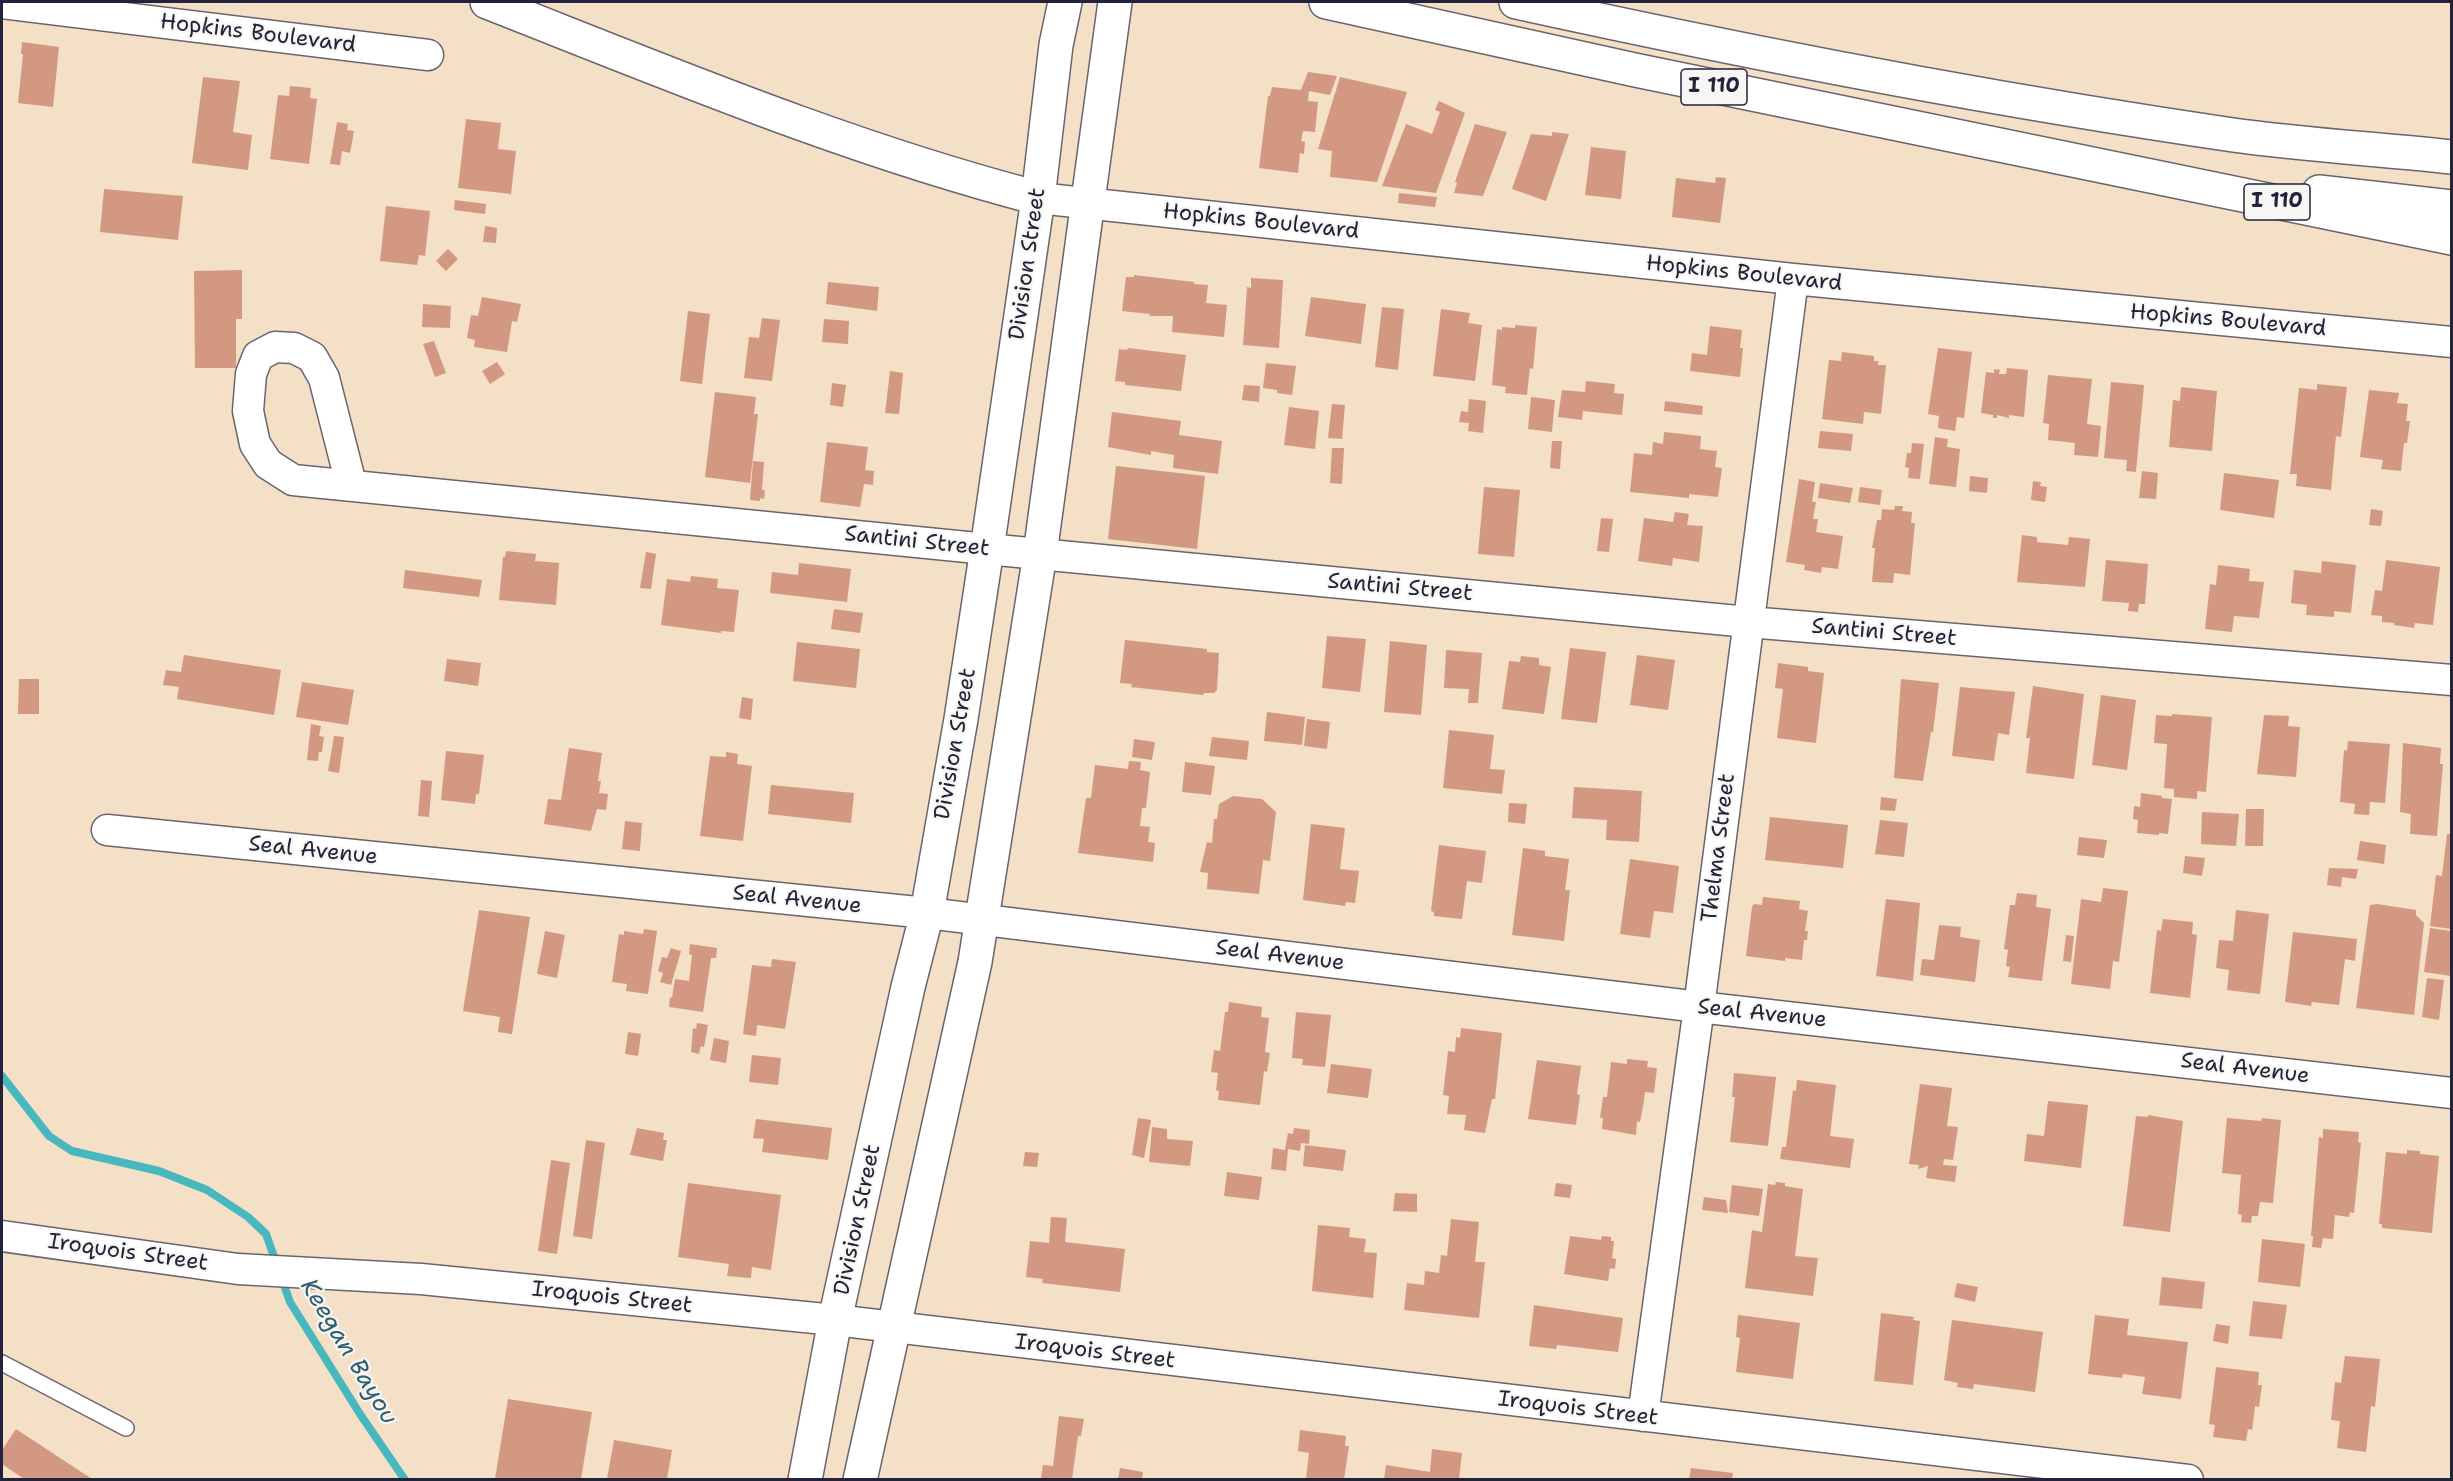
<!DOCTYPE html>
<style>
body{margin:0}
#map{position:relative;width:2453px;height:1481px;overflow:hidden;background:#f4dfc7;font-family:"Shantell Sans",sans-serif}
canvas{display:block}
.frame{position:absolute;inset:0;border:3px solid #22223b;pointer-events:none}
</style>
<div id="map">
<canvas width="2453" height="1481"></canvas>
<div class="frame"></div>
</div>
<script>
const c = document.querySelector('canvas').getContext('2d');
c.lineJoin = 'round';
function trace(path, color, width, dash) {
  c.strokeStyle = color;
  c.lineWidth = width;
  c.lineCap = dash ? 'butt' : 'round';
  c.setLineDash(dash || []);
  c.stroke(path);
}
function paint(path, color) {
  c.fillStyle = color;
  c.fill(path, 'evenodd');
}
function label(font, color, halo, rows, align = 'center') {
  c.font = font + ' "Shantell Sans",sans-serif';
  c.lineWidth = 4.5;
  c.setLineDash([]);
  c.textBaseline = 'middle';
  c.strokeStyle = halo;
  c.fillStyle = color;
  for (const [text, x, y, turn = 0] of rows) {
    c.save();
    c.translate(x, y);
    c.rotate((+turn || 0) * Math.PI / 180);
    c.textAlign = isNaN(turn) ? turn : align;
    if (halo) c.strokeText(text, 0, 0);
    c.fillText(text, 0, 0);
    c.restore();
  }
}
trace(new Path2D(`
 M2,1076L49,1136L72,1151L159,1171L207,1190L248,1217L266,1234L290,1302L360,1414L405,1480`), '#48b7be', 8);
paint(new Path2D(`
 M22,42L59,47L53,107L18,103L23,54H21Z
 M1308,72L1337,76L1330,95L1309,91L1308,101L1318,102L1315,132L1303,131L1301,141L1305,142L1304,154L1300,153L1298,173L1259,168L1268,96H1270L1272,87L1301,90Z
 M203,77L240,81L233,132L252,135L248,170L192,163Z
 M1340,77L1407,92L1377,182L1330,177L1332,151L1318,149Z
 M290,86L311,88L310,98L317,99L309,164L270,159L278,95L289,96Z
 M1439,101L1465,113L1436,193L1382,186L1406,124L1432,134L1440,112L1435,110Z
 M466,119L501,123L498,149L516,151L511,194L458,188Z
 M337,122L348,124L347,130L354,131L350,153L342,151L340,165L330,164Z
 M1475,124L1507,132L1483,196L1454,193L1457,183L1455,182Z
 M1552,132L1569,134L1546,201L1512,189L1531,134L1552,136Z
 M1591,147L1626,151L1621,199L1585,195Z
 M1716,177L1726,178L1720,223L1672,217L1676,178L1715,183Z
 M104,189L183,196L178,240L100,232Z
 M1399,193L1437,197L1435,207L1398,203Z
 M455,200L486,204L485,214L454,210Z
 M386,206L430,211L425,256L419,255L417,265L380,261Z
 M485,226L497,228L496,243L483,242Z
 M448,249L458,259L446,271L436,261Z
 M242,270V319H236V368H195L194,271Z
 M1134,275L1194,282V284L1208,285L1206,303L1227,305L1224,337L1172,332L1173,316H1149L1150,314L1122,311L1126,277H1134Z
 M1251,278L1283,280L1279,348L1243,345L1247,287L1251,288Z
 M828,282L879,287L877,311L826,304Z
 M482,297L521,304L517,322L512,321L507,352L474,347L475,340L467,338L471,315L478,316Z
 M1311,297L1366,304L1361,344L1305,336Z
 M423,304L451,306L450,328L422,327Z
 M1382,307L1404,309L1398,370L1375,367Z
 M1441,309L1470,313L1468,323L1482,325L1475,381L1433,376Z
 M688,311L710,314L702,384L680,381Z
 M762,318L780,320L772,381L744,378L749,337L759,338Z
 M824,319L849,321L848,344L822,342Z
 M1515,325L1537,327L1533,369L1530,368L1527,395L1505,393L1506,387L1492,385L1497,329L1502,330V327L1515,328Z
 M1710,326L1742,330L1740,348H1743L1740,377L1690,371L1692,353L1707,355Z
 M434,341L446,373L435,377L423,344Z
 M1128,348L1186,355L1181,391L1125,385V382L1115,381L1119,349L1127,350Z
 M1938,348L1972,352L1964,418L1957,417L1955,431L1938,428L1939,416L1928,414Z
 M1842,352L1874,356V361H1878V365H1886L1881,414L1864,412L1863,424L1822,419L1829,360L1841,361Z
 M497,362L505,374L490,384L482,371Z
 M1266,363L1296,366L1292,395L1277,393V390L1263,388Z
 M2007,368L2028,370L2024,417L2009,415V418L1997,415V418H1993V415L1981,413L1986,372L1994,373V369L2000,370L1999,374H2006Z
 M890,371L903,373L899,414L885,413Z
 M2048,375L2092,379L2087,424L2101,426L2098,457L2074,455L2075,443L2048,440L2049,424L2043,423Z
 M1586,381L1615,384L1614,393L1624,394L1622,415L1583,411L1582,420L1558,417L1562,390L1585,392Z
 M2111,382L2144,385L2136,472L2126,471L2127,460L2104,458Z
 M832,383L846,385L843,407L830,405Z
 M2317,384L2347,387L2341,437L2336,436L2331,490L2296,486L2297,474H2290L2299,388L2317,390Z
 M1244,385L1260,386L1259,402L1242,400Z
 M2181,387L2217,391L2212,451L2169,447L2173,400L2180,401Z
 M2369,390L2399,393L2397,403L2408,404L2406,421H2410L2407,443H2404L2401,471L2381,469L2383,460L2360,457Z
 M715,392L756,397L754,414H758L750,483L705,477Z
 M1531,397L1555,400L1552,432L1528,429Z
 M1469,399L1486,401L1483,433L1468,431L1469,423L1459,422L1461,411L1468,412Z
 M1665,401L1703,406L1702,415L1664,411Z
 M1332,404L1345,405L1342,439L1328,438Z
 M1289,407L1319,411L1315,449L1284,445Z
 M1112,412L1181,421L1179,435L1222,441L1218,474L1173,468L1174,455L1151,451V455L1108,447Z
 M1820,431L1853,434L1851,451L1818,448Z
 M1664,432L1701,436L1700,449L1717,451L1715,467L1722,468L1718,497L1689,494V498L1630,492L1634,453L1652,455L1653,442L1663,444Z
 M1935,437L1948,439L1947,447L1960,449L1956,487L1929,484Z
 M1552,441H1562L1560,469L1550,468Z
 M827,442L868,447L865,470L874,471L873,485L864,484L860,507L820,502Z
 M1912,443L1924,444L1920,479L1908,478L1909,468L1905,467L1907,453H1911Z
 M1332,448H1344L1342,484L1330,483Z
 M753,461L764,462L762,490H765L764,499L760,498V501L750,500Z
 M1116,466L1205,476L1197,549L1108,539Z
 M2142,471L2158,473L2156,499L2139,498Z
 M2224,473L2279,480L2274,518L2220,510Z
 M1970,476L1988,478L1987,493L1969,491Z
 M1799,479L1815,482L1812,502H1816L1813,519H1818L1816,532L1843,536L1838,569L1822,567L1821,573L1804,570L1805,565L1786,562Z
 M2033,481L2041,482L2040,486L2047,487L2045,502L2031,500Z
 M1820,483L1853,488L1850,503L1818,498Z
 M1484,487L1520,490L1514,557L1478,554Z
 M1860,487L1882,490L1880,505L1858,502Z
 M1895,506H1903L1902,511L1912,512L1911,523H1915L1910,575L1894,573L1893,583L1872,582L1875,548H1872L1877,520H1881L1882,509L1894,510Z
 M2371,509L2383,511L2381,526L2369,525Z
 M1675,512L1689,514L1687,525L1703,526L1699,562L1673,558L1672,566L1638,561L1644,518L1673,522Z
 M1601,518L1613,519L1609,552L1597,551Z
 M2022,535L2037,537V542L2068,545L2069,537L2090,539L2085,587L2017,582Z
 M506,551L536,554L535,561L559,563L556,605L499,600L503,557H505Z
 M646,552L656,554L651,589L640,588Z
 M2106,560L2148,564L2145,604H2139L2138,612L2128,611L2129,603L2102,601Z
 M2386,560L2440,567L2433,625L2415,623L2414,628L2394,625V623L2382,622V616L2371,615L2375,590L2382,591Z
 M2322,561L2356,565L2351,613L2334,611V617L2306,615L2307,605L2291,603L2294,570L2321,573Z
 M799,563L851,569L847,602L770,593L772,572L798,575Z
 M2218,565L2250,569L2249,581L2264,582L2259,618L2234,616L2232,632L2205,629L2210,584L2216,585Z
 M405,570L482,580L479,597L403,588Z
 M691,576L718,579L717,588L739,590L734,632L721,631V633L661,625L667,579L690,582Z
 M834,609L863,613L860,633L831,629Z
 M1327,636L1366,639L1360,692L1322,688Z
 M1125,640L1207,649V652L1219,653L1217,690L1214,693H1204L1203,695L1131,687L1132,684L1120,683Z
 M1390,641L1427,645L1421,715L1384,712Z
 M797,642L860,649L856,688L793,681Z
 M1570,648L1606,652L1597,723L1561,719Z
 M1446,650L1482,653L1478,703H1468L1469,689L1444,688Z
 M184,655L281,670L274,715L177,699L179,687L163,685L166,670L181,672Z
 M1637,655L1675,660L1668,710L1630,705Z
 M1521,656L1539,658V665L1551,667L1544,714L1502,709L1509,661L1520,662Z
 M447,659L481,663L478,686L444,681Z
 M1778,663L1808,667V671L1824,673L1816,743L1777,738L1783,689L1775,688Z
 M19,679H39V714H18Z
 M1901,679L1939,683L1933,732H1931L1923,781L1894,778Z
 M302,682L354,690L348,725L296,717Z
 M2033,686L2084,694L2074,779L2026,773L2030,738H2026Z
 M1960,687L2015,692L2009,735L1998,733L1994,761L1952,756Z
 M2101,695L2136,700L2127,770L2092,765Z
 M742,697L753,699L751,720L739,718Z
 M1267,712L1305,717L1302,745L1264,741Z
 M2172,714L2212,717L2206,792L2197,791V799L2174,797V789L2164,788L2167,744L2154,743L2156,715L2172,716Z
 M2264,715L2289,716L2288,726L2300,727L2296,777L2257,774Z
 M1307,719L1330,722L1327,749L1304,746Z
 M311,724L321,726L319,736L324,737L322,752H319L318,761L307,760Z
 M1449,730L1494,735L1490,769L1505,770L1502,794L1443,788Z
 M334,736L344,737L339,773L328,771Z
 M1212,737L1249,741L1247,760L1209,756Z
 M1134,739L1155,742L1152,760L1132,757Z
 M2348,741L2390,744L2385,803L2370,802L2369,815L2354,814L2355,804L2340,802L2344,750L2347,751Z
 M2403,743L2441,748L2440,764H2443L2437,836L2410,834L2411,814L2400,812Z
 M569,748L602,753L598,781H601L599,793L608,794L606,810L597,809L591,831L544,824L548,799L561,800Z
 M446,751L484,755L479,794H476L475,804L441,800Z
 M726,752L738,754L737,764L752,766L743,841L700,836L710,756L726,757Z
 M1129,761L1141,762L1140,770L1150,772L1146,808H1142L1140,826L1150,827L1148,842L1155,843L1153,862L1078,853L1086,798H1091L1095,765L1128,769Z
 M1185,762L1215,766L1211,795L1182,792Z
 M421,780L432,781L429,817L418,816Z
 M771,785L854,793L851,823L768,814Z
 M1574,787L1642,791L1639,842L1606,840L1607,820L1572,818Z
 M2141,793L2162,796V798L2172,799L2168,834L2159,833V835L2137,833L2138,820L2133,819L2134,806L2140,807Z
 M1233,796L1262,799L1276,812L1270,861L1263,860L1259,894L1207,889L1208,873L1200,872L1207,842L1212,843L1214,819H1217L1219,804Z
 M1881,797L1897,799L1895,811L1880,810Z
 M1509,803L1527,804L1525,824L1508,822Z
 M2246,809H2264L2263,846H2245Z
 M2202,812L2239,814L2236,846L2201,844Z
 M1770,817L1848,825L1843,868L1765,860Z
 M1880,820L1908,823L1904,857L1875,854Z
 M625,821L642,823L640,851L622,849Z
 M1311,824L1345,828L1340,869L1359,871L1355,903L1346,902L1345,906L1303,900Z
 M2447,834H2451V929L2430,926L2436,875L2442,876Z
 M2079,837L2107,840L2104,858L2077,855Z
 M2360,841L2386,845L2384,864L2357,860Z
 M1439,845L1486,851L1482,883L1467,881L1462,919L1434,916V912L1431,911Z
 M1523,848L1545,851V856L1569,859L1565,890H1570L1564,941L1512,935Z
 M2185,856L2205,858L2202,876L2183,873Z
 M1630,859L1679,866L1673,913L1654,911L1650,938L1620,934Z
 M2329,868L2358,869L2356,879L2342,877L2341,887L2327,885Z
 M2103,888L2128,891L2119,962L2113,961L2110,989L2071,984L2081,899L2101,902Z
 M2017,893L2037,895L2036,907L2051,909L2042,981L2008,977L2010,967L2006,966L2008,950L2004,949L2010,905H2015Z
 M1763,897L1800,901L1799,909L1808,911L1805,931H1808L1807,940H1804L1802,960L1785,958V961L1746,956L1752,907L1754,904L1762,905Z
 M1886,899L1920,903L1913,981L1876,976Z
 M2377,904L2416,910V915L2424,923L2414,1015L2356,1008L2370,905Z
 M479,910L530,917L512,1034L498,1032L500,1017L463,1011Z
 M2236,910L2269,914L2260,994L2227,990L2229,970L2216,968L2219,940L2233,941Z
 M2163,919L2193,922L2192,934L2197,935L2190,998L2150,993L2157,930L2161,931Z
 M1939,925L1961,927L1960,937L1980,940L1975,982L1920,975L1922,959L1934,960Z
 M2430,928L2451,931V976L2424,972Z
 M644,929L657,931L648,994L626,991L627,984L612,982L619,934L624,935V931L643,934Z
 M545,931L565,935L557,978L537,974Z
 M2293,932L2357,939L2355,961L2345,959L2339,1005L2312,1002L2311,1006L2285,1002Z
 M2066,935L2074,936L2071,962L2063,961Z
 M690,944L717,948L716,958H711L703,1012L669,1007L670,997L672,998L675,979L689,981L692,955L689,954Z
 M671,948L681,951L671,985L660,982L663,973L658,971L662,957L667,958Z
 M772,959L796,962L785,1029L757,1025L756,1036L743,1034L752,965L771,967Z
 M2427,978L2444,980L2439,1020L2422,1017Z
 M1229,1002L1262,1007L1261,1017L1269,1018L1265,1052L1270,1053L1267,1072L1264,1071L1260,1105L1218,1100L1219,1091L1216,1090L1218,1073L1211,1072L1214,1050L1220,1051L1225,1012H1228Z
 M1296,1012L1331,1015L1325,1067L1302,1065L1303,1059L1292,1058Z
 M697,1023L708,1025L704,1047L701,1046L699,1054L691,1052L693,1028L696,1029Z
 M1461,1028L1502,1033L1495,1099H1492L1485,1133L1464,1130L1466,1115L1447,1114L1449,1096L1443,1095L1448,1051L1455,1052L1456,1037L1460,1038Z
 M628,1032L641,1034L638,1056L625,1054Z
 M714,1038L729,1041L726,1063L710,1060Z
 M752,1055L781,1058L778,1085L749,1082Z
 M1627,1059L1648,1061L1647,1067L1657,1068L1654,1093L1645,1092L1643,1107L1640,1122L1637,1121L1636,1135L1602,1129L1603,1118H1600L1603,1097H1607L1611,1062L1627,1064Z
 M1537,1060L1581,1066L1577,1094L1580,1095L1576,1125L1528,1119Z
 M1331,1064L1372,1069L1368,1098L1327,1093Z
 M1734,1073L1776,1077L1768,1146L1730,1142L1735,1097H1732Z
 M1797,1080L1836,1085L1830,1136L1854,1139L1850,1168L1780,1159L1782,1147H1786L1793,1090L1796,1091Z
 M1920,1084L1952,1088L1947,1126L1958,1127L1953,1160L1944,1159L1943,1165L1957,1166L1955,1182L1926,1178L1928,1166L1918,1169L1919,1165L1909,1164Z
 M2048,1101L2088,1105L2081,1168L2024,1161L2027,1134L2044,1136Z
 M2148,1115L2183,1121L2170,1232L2123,1226L2136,1116L2148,1117Z
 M1138,1118L1151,1120L1144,1158L1132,1155Z
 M2227,1118L2261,1121L2262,1118L2281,1120L2273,1203L2260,1202L2258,1216H2252L2251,1223L2241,1222L2242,1215L2238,1214L2241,1175L2222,1173Z
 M756,1119L832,1128L828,1160L762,1152L764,1139L753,1138Z
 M1152,1127L1167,1129V1139L1193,1141L1190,1166L1149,1162Z
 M637,1128L664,1133L663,1140H667L663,1161L630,1155Z
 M1294,1128L1310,1130L1309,1144L1301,1143L1300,1151L1288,1149L1286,1171L1271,1169L1273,1148L1285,1150L1288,1133L1293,1134Z
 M2323,1129L2359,1132L2358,1142L2361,1143L2354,1213L2350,1212L2349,1217L2335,1215L2333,1239L2323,1238L2321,1248L2312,1247L2313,1236H2311L2319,1137L2323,1138Z
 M586,1140L605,1143L592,1239L573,1236Z
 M1305,1145L1346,1150L1343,1171L1303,1166Z
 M2407,1150L2420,1151V1154L2439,1156L2432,1233L2382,1228V1224H2379L2386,1152L2407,1154Z
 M1025,1152L1039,1153L1037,1167L1023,1166Z
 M551,1160L570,1163L557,1254L538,1251Z
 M1227,1172L1262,1177L1259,1200L1224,1196Z
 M1776,1182L1785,1183V1186L1803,1189L1795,1256L1818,1258L1813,1296L1745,1288L1752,1230L1762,1232L1768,1184L1775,1185Z
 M688,1183L781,1195L771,1270L752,1267L751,1278L727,1276L729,1264L678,1257Z
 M1556,1183L1572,1185L1570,1198L1554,1196Z
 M1732,1185L1763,1189L1759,1216L1729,1212Z
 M1395,1193L1417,1194V1212L1393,1211Z
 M1704,1197L1726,1200L1728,1213L1702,1210Z
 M1051,1217L1067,1218L1065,1242L1125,1249L1120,1292L1042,1283L1043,1279L1026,1277L1030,1241L1049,1243Z
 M1451,1219L1479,1222L1475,1262H1485L1479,1318L1404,1310L1407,1283L1424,1285L1425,1271L1439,1273L1441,1255L1447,1256Z
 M1318,1225L1350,1228L1349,1237L1366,1239L1364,1252L1377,1253L1373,1298L1312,1291Z
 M1570,1236L1601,1240L1602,1236L1611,1237V1241H1614L1612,1258L1616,1259L1615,1269L1610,1268L1608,1281L1564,1274Z
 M2262,1239L2305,1244L2300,1287L2258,1282Z
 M2162,1277L2205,1282L2202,1309L2159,1305Z
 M1957,1283L1978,1287L1975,1302L1954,1297Z
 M2253,1301L2287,1305L2282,1339L2249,1336Z
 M1534,1305L1623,1318L1618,1352L1557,1345L1556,1349L1529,1346Z
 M1881,1313L1914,1317L1913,1320L1920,1321L1913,1385L1874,1381Z
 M1738,1315L1800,1323L1793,1379L1736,1372L1740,1338L1736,1337Z
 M2095,1315L2129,1319L2127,1335L2188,1342L2181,1399L2142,1394L2145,1377L2123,1374L2122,1378L2088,1374Z
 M1952,1320L2043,1332L2035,1392L1974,1384L1973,1389L1957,1387L1958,1383L1944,1380Z
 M2216,1324L2230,1326L2228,1344L2213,1341Z
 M2345,1356L2380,1359L2375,1407L2371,1406L2366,1452L2337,1448L2340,1421L2331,1420L2335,1382L2341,1383Z
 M2216,1367L2259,1372L2258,1385H2262L2259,1407L2255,1406L2252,1430L2248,1429L2246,1441L2213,1437L2215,1425L2209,1424Z
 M508,1399L592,1412L581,1479H495Z
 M1059,1416L1084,1419L1081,1436H1078L1072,1479H1041L1043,1465L1053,1466Z
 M16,1429L92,1479H24L2,1464V1450Z
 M1300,1430L1346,1436L1345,1446H1349L1344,1479H1306L1309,1453L1298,1451Z
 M614,1440L672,1450L667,1479H607Z
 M1432,1449L1462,1453L1459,1479H1384L1386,1465L1430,1472Z
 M1120,1468L1143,1472L1142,1479H1118Z
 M1691,1468L1733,1473L1732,1479H1689Z`), '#d39882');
const lane = new Path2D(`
 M2,1363L126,1428`);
const street = new Path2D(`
 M2,3L428,55
 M1038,198L1793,279L2452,342
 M351,484L324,378L312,357L294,348L275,347L258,356L251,374L248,411L255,444L268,464L293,480L987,549L1748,622L2452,680
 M107,830L927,913L1699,1007L2452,1093
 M2,1236L238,1269L421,1279L835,1320L2188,1480
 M1643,1416L1699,1007L1793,279`);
const secondary = new Path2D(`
 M805,1480L835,1320L908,987L927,913L961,719L987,549L1038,198L1056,45L1065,2
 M860,1480L975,962L1040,554L1115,2`);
const highway = new Path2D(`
 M487,2C668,73 849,149 1038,198
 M1326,2L1635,70L2452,238
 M1516,2C1753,54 1993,100 2233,135C2305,145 2379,149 2452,157
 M2319,192L2452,207`);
trace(lane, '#6c646c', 18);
trace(street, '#6c646c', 33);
trace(secondary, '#6c646c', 36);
trace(highway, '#6c646c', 36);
trace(lane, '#fff', 15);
trace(street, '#fff', 30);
trace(secondary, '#fff', 33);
trace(highway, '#fff', 33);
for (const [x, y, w] of [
 [1714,87,66],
 [2277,202,66]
]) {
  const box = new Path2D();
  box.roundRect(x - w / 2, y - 18, w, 36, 4.5);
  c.fillStyle = '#f6f6f2';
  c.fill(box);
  trace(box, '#22223b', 1.5);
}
label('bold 21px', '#22223b', null, [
 ["I 110",1714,87],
 ["I 110",2277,202]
]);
label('22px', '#22223b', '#f6f6f2', [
 ["Hopkins Boulevard",258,34,7],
 ["Hopkins Boulevard",1261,222,6],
 ["Division Street",1028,264,-82],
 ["Hopkins Boulevard",1744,274,6],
 ["Hopkins Boulevard",2228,321,5],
 ["Santini Street",917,542,6],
 ["Santini Street",1400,588,5],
 ["Santini Street",1884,633,5],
 ["Division Street",956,744,-80],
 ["Thelma Street",1719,848,-83],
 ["Seal Avenue",313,851,6],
 ["Seal Avenue",797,900,6],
 ["Seal Avenue",1280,956,7],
 ["Seal Avenue",1762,1014,6],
 ["Seal Avenue",2245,1069,7],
 ["Division Street",858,1220,-78],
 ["Iroquois Street",128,1253,8],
 ["Iroquois Street",612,1298,6],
 ["Iroquois Street",1095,1352,7],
 ["Iroquois Street",1578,1409,7]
]);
label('italic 24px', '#315e6f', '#f6f6f2', [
 ["Keegan Bayou",348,1352,59]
]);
</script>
